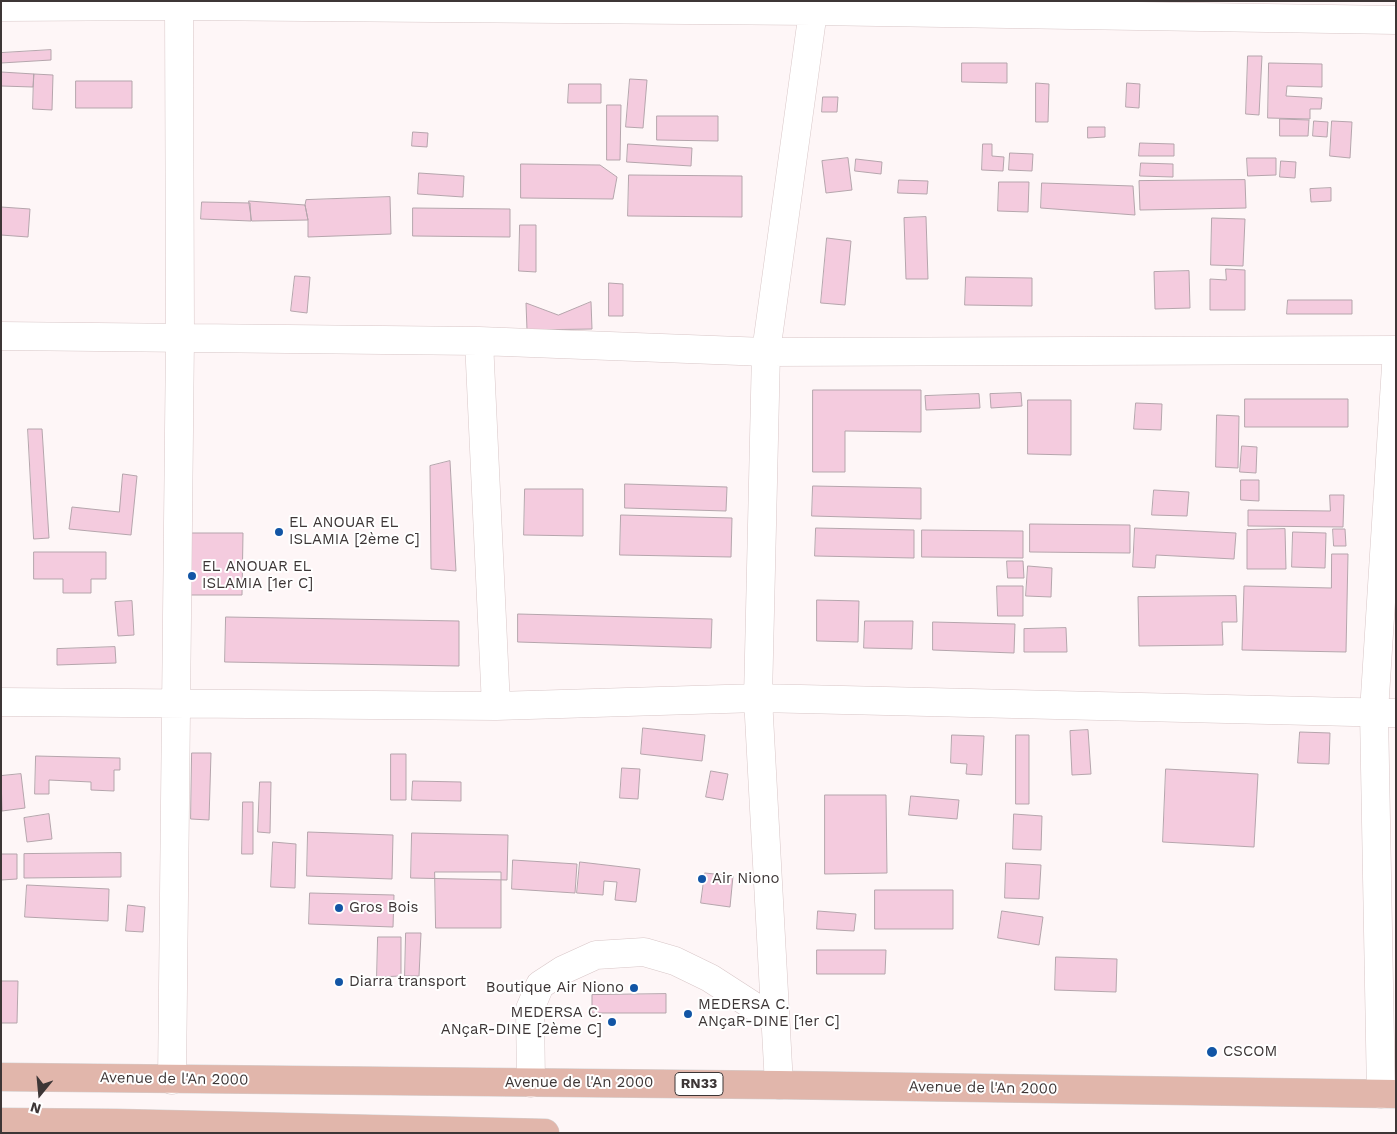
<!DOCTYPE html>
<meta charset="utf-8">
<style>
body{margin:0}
#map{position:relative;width:1397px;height:1134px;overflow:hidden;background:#fef6f7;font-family:"Work Sans",sans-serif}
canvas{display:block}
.frame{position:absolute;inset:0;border:2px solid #3d3636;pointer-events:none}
.north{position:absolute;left:15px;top:1069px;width:50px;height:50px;-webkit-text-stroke:4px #fff;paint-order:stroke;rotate:197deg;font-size:14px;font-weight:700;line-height:20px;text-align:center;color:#3d3636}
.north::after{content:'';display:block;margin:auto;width:18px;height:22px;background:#3d3636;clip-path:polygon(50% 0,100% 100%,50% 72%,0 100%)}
</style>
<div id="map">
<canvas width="1397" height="1134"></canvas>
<div class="frame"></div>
<div class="north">N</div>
</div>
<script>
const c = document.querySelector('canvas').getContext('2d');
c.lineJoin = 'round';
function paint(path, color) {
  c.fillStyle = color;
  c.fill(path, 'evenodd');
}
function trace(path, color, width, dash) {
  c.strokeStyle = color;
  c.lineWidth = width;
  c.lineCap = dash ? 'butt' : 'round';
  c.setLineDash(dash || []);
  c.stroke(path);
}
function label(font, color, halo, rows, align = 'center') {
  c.font = font + ' "Work Sans",sans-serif';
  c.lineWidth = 4;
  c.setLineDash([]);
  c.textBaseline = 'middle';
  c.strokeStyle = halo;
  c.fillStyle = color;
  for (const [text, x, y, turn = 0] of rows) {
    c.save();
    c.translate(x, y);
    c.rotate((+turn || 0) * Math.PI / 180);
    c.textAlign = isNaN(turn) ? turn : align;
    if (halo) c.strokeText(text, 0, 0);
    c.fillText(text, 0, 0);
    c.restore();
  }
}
const building = new Path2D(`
 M51,50V60L1,63V53Z
 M1248,56H1262L1259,115L1246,114Z
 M962,63H1007V83L962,82Z
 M1269,63L1322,64V87L1287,86L1286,96L1322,98L1321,109H1310V119L1268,118Z
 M1,72L34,74L33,87L1,86Z
 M34,74L53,75L52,110L33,109Z
 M630,79L647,80L643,128L626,127Z
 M76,81H132V108H76Z
 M1036,83L1049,84L1048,122H1036Z
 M1127,83L1140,84L1139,108L1126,107Z
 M569,84H601V103H568Z
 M823,97H838L837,112H822Z
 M607,105H621L620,160H607Z
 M657,116H718V141L657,140Z
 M1280,119L1309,120L1308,136H1280Z
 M1314,121L1328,122L1327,137L1313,136Z
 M1332,121L1352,122L1350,158L1330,156Z
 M1088,127H1105V137L1088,138Z
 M413,132L428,133L427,147L412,146Z
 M1140,143L1174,144V156H1139Z
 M628,144L692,148L691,166L627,162Z
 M983,144H992V156L1004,157L1003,171L982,170Z
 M1010,153L1033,154L1032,171L1009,170Z
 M848,158L852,190L826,193L822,161Z
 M1247,158H1276V175L1248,176Z
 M856,159L882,162L881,174L855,171Z
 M1281,161L1296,162L1295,178L1280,177Z
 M1141,163L1173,164V177L1140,176Z
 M521,164L600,165L617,177L613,199L521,198Z
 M419,173L464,176L463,197L418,194Z
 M629,175L742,176V217L628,216Z
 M899,180L928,181L927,194L898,193Z
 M1245,180L1246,208L1140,210L1139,181Z
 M999,182H1029L1028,212L998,211Z
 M1042,183L1133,186L1135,215L1041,208Z
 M1331,188V201L1311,202L1310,189Z
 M390,197L391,234L308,237V220L305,205L306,200Z
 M249,201L305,205L308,220L252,221Z
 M202,202L250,203L251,221L201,219Z
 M1,207L30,209L28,237L1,235Z
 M413,208L510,209V237L413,236Z
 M926,217L928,279H906L904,218Z
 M1212,218L1245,219L1243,266L1211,265Z
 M520,225H536V272L519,271Z
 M827,238L851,241L845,305L821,303Z
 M1226,269L1245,270V310H1210V279L1226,280Z
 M1189,271L1190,308L1155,309L1154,272Z
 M295,276L310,277L307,313L291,311Z
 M966,277L1032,278V306L965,305Z
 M609,283L623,284V316H609Z
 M1288,300H1352V314H1287Z
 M591,302L592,329L527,330L526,303L558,315Z
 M813,390H921V432L845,431V472H813Z
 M1021,393L1022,406L991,408L990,394Z
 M979,394L980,408L926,410L925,396Z
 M1245,399H1348V427H1245Z
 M1028,400H1071V455L1028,454Z
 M1136,403L1162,404L1161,430L1134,429Z
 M1217,415L1239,416L1238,468L1216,467Z
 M28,429H42L49,538L34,539Z
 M1242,446L1257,447L1256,473L1240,472Z
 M450,461L456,571L431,569L430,466Z
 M123,474L137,476L131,535L69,529L72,507L119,512Z
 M1241,480H1259V501L1241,500Z
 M625,484L727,487L726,511L625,508Z
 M813,486L921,488V519L812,516Z
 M525,489H583V536L524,535Z
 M1154,490L1189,492L1187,516L1152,515Z
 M1330,495H1344L1343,527L1248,526V510L1330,511Z
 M621,515L732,518L731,557L620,555Z
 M1030,524L1130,525V553L1030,552Z
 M816,528L914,530V558L815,556Z
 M1135,528L1236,533L1234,559L1156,555L1155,568L1133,567Z
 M1285,529L1286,569H1247V530Z
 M1333,529H1345L1346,546H1334Z
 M922,530L1023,531V558L922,557Z
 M1293,532L1326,533L1325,568L1292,567Z
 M190,533H243L242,595H190Z
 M34,552H106V579H91V593H63V579H34Z
 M1332,554H1348L1346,652L1242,650L1244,586L1331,588Z
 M1007,561H1023L1024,578H1008Z
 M1028,566L1052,568L1051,597L1026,596Z
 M997,586H1023V616H998Z
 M1236,596L1237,622H1222L1223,645L1139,646L1138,597Z
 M817,600L859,601L858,642L817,641Z
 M132,601L134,635L118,636L115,602Z
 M518,614L712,619L711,648L518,642Z
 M226,617L459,621V666L225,662Z
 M865,621H913L912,649L864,648Z
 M933,622L1015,624L1014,653L933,650Z
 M1066,628L1067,652H1024V629Z
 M115,647L116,663L57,665V649Z
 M643,728L705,735L702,761L641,754Z
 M1088,730L1091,774L1072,775L1070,731Z
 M1300,732L1330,733L1329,764L1298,763Z
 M952,735L984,736L982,775L966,774L967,764L951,763Z
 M1016,735H1029V804H1016Z
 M192,753H211L209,820L191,819Z
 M391,754H406V800H391Z
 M36,756L120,758V770H114V791L91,790V782L49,780V794H35Z
 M622,768L640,769L638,799L620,798Z
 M1166,769L1258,774L1254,847L1163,842Z
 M711,771L728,774L723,800L706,797Z
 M21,774L25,808L2,811L1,776Z
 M413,781L461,782V801L412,800Z
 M260,782H271L270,833L258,832Z
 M825,795H886L887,873L825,874Z
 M911,796L959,800L957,819L909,815Z
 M243,802H253V854H242Z
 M49,814L52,839L27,842L24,818Z
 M1014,814L1042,816L1041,850L1013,849Z
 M308,832L393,835L392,879L307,876Z
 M412,833L508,835L507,880L411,878Z
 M273,842L296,844L295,888L271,887Z
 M121,853V877L24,878V854Z
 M1,854H17V879L1,880Z
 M513,860L577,864L575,893L512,889Z
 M580,862L640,869L636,902L615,900L617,882L604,881L603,895L577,893Z
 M1006,863L1041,865L1039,899L1005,898Z
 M435,872H501V928H436Z
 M705,873L733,876L730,907L701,903Z
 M27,885L109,889L108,921L25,917Z
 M875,890H953V929H875Z
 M310,893L394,895L393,927L309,924Z
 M128,905L145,907L143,932L126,931Z
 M818,911L856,914L854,931L817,929Z
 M1002,911L1043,917L1039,945L998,938Z
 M406,933H421L419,976H405Z
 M378,937H401V976L377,977Z
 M817,950H886L885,974H817Z
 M1056,957L1117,959L1116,992L1055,990Z
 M1,981H18L17,1023H1Z
 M666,994V1013H592V995Z`);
paint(building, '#f4cbde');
trace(building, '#b5a5ac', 1);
const minor = new Path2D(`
 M1,7L179,6L813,11L1396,20
 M1,336L479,341L766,352L1396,350
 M479,341L496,706
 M1,702L496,706L758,698L1396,713
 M172,1080L180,338L179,1
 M531,1083L530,1009L540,985L563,970L596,955L644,952L675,961L710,978L775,1020
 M779,1085L758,698L766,352L813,11V1
 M1381,1094L1374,712L1396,366`);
const major = new Path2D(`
 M1,1077L779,1085L1396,1094
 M1,1122L116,1123L545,1133`);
trace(minor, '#d8c6c7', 29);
trace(major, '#d4d3d3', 29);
trace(minor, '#fff', 28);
trace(major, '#e1b6ab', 28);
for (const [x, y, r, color] of [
 [279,532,5,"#1255a5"],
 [192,576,5,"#1255a5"],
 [702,879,5,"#1255a5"],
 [339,908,5,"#1255a5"],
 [339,982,5,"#1255a5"],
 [634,988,5,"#1255a5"],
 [688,1014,5,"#1255a5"],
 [612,1022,5,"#1255a5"],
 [1212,1052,6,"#1255a5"]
]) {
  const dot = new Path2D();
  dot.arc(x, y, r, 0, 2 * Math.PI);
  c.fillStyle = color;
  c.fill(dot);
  trace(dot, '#fff', 2);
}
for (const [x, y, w] of [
 [699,1084,48]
]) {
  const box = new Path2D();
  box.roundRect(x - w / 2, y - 11.5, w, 23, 4);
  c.fillStyle = '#fff';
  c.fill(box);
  trace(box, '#3d3636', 1);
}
label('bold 14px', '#3d3636', null, [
 ["RN33",699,1084]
]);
label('15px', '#3d3636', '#fff', [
 ["EL ANOUAR EL",289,523],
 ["ISLAMIA [2ème C]",289,540],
 ["EL ANOUAR EL",202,567],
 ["ISLAMIA [1er C]",202,584],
 ["Air Niono",712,879],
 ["Gros Bois",349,908],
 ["Diarra transport",349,982],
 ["Boutique Air Niono",624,988,"right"],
 ["MEDERSA C.",698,1005],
 ["ANçaR-DINE [1er C]",698,1022],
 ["MEDERSA C.",602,1013,"right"],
 ["ANçaR-DINE [2ème C]",602,1030,"right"],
 ["CSCOM",1223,1052]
], 'left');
label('15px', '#3d3636', '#fff', [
 ["Avenue de l'An 2000",174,1079,1],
 ["Avenue de l'An 2000",579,1083],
 ["Avenue de l'An 2000",983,1088,1]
]);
</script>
